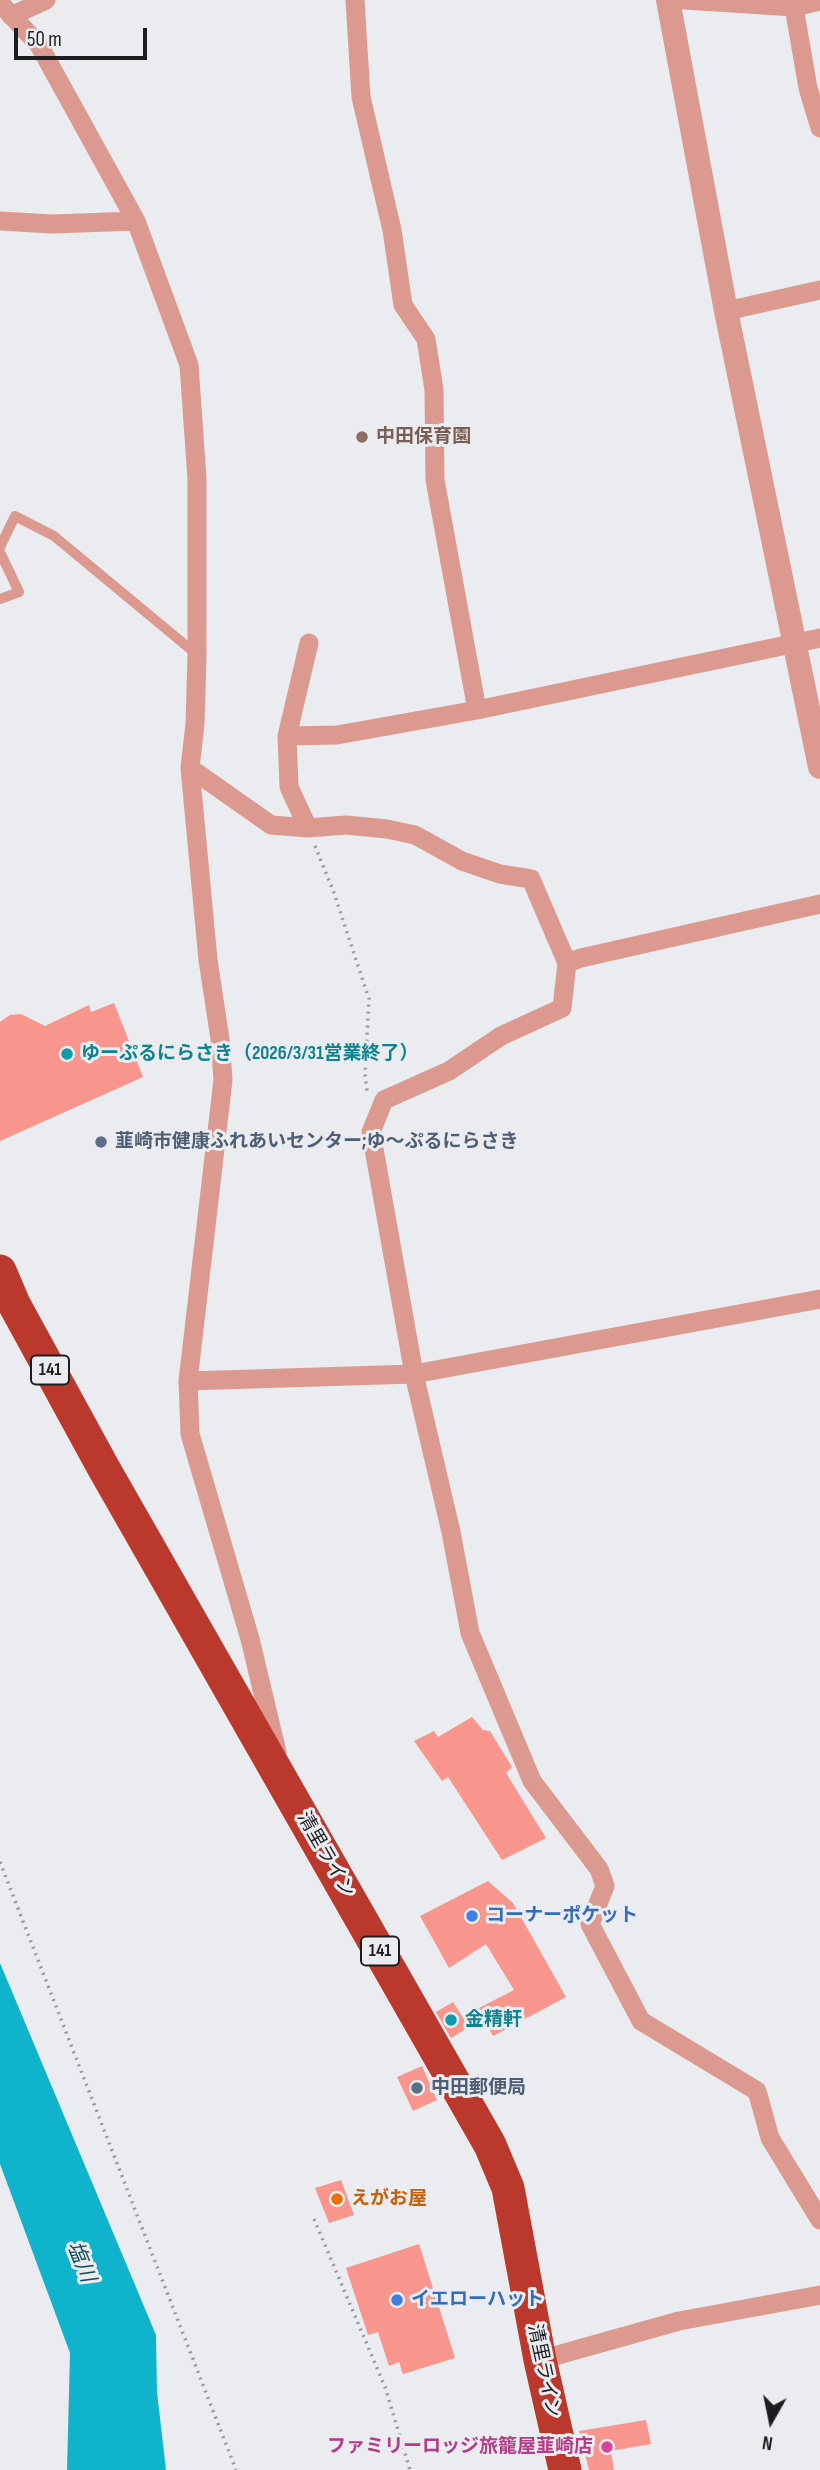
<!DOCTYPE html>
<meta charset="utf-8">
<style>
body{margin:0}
#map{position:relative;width:820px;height:2470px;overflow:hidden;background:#eaecef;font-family:"Sofia Sans Condensed",sans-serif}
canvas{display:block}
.north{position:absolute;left:736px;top:2386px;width:70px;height:70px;-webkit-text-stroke:5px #eaecef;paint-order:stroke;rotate:189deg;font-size:19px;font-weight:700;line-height:28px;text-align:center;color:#1c1d1e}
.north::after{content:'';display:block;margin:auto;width:24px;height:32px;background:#1c1d1e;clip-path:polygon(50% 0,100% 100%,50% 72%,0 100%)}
.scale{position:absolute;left:14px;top:28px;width:133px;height:32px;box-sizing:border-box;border:4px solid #1c1d1e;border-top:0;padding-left:9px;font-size:21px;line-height:24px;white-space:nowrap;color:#1c1d1e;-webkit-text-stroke:5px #eaecef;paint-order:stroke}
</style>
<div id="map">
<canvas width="820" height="2470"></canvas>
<div class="north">N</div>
<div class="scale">50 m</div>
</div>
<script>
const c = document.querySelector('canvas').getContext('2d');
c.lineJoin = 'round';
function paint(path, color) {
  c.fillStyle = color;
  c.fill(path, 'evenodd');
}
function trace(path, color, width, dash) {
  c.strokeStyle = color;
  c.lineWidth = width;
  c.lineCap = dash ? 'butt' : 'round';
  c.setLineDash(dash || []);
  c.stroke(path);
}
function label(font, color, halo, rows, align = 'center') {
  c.font = font + ' "Sofia Sans Condensed","Noto Sans JP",sans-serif';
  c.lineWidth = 6;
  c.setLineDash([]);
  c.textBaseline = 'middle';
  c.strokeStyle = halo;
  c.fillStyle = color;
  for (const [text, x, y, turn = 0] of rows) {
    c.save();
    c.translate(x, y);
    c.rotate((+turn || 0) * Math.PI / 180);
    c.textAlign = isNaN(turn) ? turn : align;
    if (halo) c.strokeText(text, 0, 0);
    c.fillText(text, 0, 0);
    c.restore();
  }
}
paint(new Path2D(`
 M0,1963L156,2335L157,2392L166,2470H67L70,2353L0,2164Z`), '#0fb3cb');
paint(new Path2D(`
 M114,1003L143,1077L0,1141V1022L10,1015L21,1014L45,1026L89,1005L91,1012Z
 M472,1717L483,1730L490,1731L512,1767L506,1773L546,1838L502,1860L448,1777L442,1781L414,1741L434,1731L438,1737Z
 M488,1881L513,1903L566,1997L493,2036L477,2009L514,1990L486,1944L449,1968L420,1916Z
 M453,2002L469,2027L451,2038L436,2012Z
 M422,2066L437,2100L413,2111L397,2077Z
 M341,2180L354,2215L329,2223L315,2188Z
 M419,2244L455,2358L403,2374L399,2362L389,2366L378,2332L368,2335L346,2268Z
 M646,2420L651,2444L611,2451L614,2470H589L579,2431Z`), '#f8958d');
trace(new Path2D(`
 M315,846L333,890L369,999L365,1074L367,1091
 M0,1862L236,2470
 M314,2219L385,2387L410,2470`), '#98999b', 3.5, [2, 5]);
trace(new Path2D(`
 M0,547L15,516L54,536L195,653
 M0,552L19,592L0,599`), '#db998f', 10);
trace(new Path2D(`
 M355,0L361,97L392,230L403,305L426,339L434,390L435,480L477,710
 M685,0L794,7L820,1
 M0,3L39,45L136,221L189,365L197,479V655L195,724L190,768L208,960L220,1039L223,1080L188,1381L190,1434L250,1639L277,1752
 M794,7L808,88L820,128
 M11,16L46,0
 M0,221L52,224L136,221
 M726,311L820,290
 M287,736L337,735L477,710L820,638
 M190,768L271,825L308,828L346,825L387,829L415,835L462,861L500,874L531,879L567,963L581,958L820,904
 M308,828L289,787L287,736L309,643
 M567,963L562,1008L501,1036L449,1071L384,1100L371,1132L414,1374L451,1532L470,1633L532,1781L599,1869L605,1886L590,1924L641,2021L757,2091L770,2138L820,2220
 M188,1381L414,1374L820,1299
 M540,2360L679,2321L820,2295`), '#db998f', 19);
trace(new Path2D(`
 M668,0L726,311L820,767`), '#db998f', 24);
trace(new Path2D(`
 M0,1271L14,1304L103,1467L490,2145L508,2188L540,2360L565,2470`), '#bb382c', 33);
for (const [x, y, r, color] of [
 [362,437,7,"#8d6e63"],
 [67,1054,7,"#0f9aa8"],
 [101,1142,7,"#5c6f8a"],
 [472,1916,7,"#3f7fe0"],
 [451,2020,7,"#0f9aa8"],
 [417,2088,7,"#5c6f8a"],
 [337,2199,7,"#e8710a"],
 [397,2300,7,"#3f7fe0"],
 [607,2447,7,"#d1479c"]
]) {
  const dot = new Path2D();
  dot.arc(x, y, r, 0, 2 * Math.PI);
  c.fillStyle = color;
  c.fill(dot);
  trace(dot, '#eaecef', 2.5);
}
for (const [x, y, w] of [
 [50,1370,38],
 [380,1951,38]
]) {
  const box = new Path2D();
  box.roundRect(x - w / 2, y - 14.5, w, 29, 5);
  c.fillStyle = '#eaecef';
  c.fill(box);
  trace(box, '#1c1d1e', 2);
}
label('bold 18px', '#1c1d1e', null, [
 ["141",50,1370],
 ["141",380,1951]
]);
label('bold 19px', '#785e54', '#eaecef', [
 ["中田保育園",376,437]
], 'left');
label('bold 19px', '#0d838f', '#eaecef', [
 ["ゆーぷるにらさき（2026/3/31営業終了）",81,1054],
 ["金精軒",465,2020]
], 'left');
label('bold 19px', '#4e5e75', '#eaecef', [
 ["韮崎市健康ふれあいセンター;ゆ～ぷるにらさき",115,1142],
 ["中田郵便局",431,2088]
], 'left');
label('19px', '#1c1d1e', '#eaecef', [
 ["清里ライン",325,1855,60],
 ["清里ライン",543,2371,78]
]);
label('bold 19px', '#366cbe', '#eaecef', [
 ["コーナーポケット",486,1916],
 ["イエローハット",411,2300]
], 'left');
label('bold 19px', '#c56008', '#eaecef', [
 ["えがお屋",351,2199]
], 'left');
label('bold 19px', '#b23c85', '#eaecef', [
 ["ファミリーロッジ旅籠屋韮崎店",593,2447]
], 'right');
label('italic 21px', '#114c57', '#eaecef', [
 ["塩川",80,2262,68]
]);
</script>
